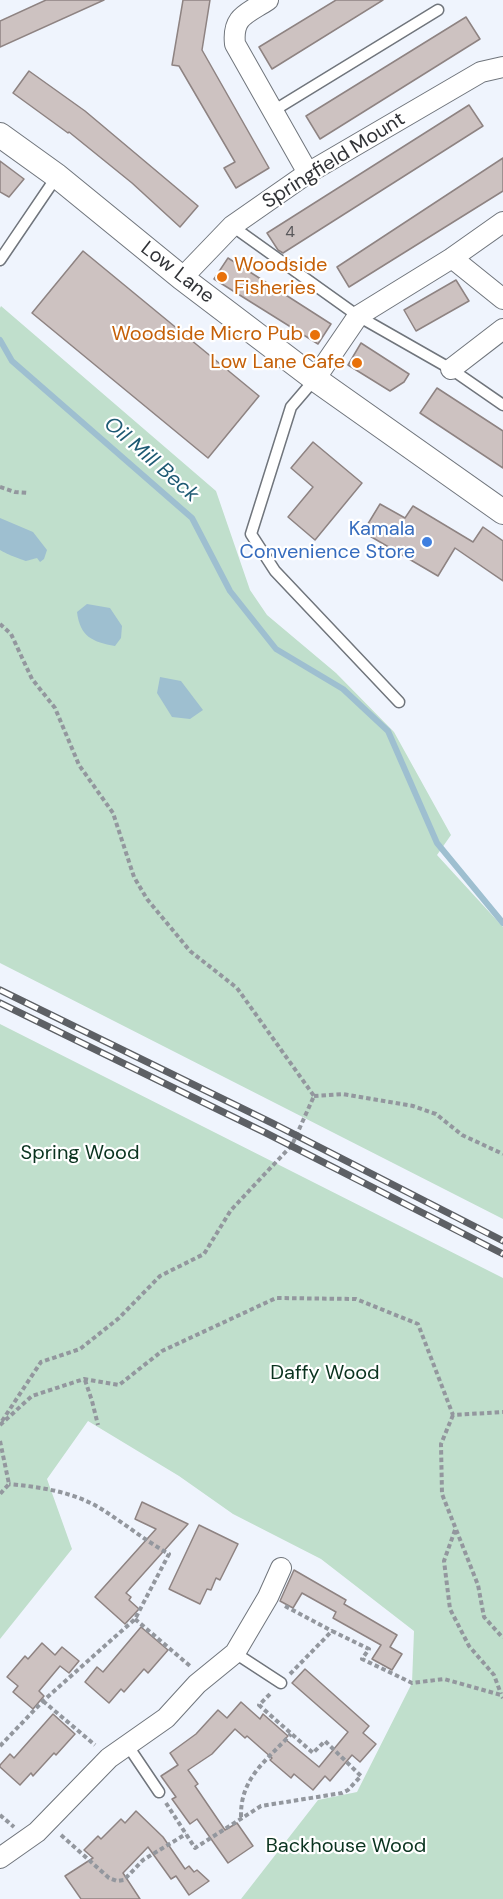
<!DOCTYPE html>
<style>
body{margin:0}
canvas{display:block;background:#eff4fd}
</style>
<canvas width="503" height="1899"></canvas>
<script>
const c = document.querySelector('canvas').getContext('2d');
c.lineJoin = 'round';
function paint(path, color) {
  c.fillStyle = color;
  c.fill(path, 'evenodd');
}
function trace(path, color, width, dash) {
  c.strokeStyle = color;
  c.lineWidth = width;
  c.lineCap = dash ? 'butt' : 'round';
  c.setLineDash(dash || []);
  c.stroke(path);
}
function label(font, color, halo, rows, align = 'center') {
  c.font = font + ' "DM Sans",sans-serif';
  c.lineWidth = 4.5;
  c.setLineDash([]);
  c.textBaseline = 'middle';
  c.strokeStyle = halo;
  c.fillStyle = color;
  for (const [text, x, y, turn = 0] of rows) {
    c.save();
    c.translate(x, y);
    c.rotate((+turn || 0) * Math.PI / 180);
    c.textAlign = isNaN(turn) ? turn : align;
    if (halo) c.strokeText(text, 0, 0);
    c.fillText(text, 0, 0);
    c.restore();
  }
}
paint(new Path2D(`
 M1,306L216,491L250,590L267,615L336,673L394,732L451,835L437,855L503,927V1219L0,963V308Z
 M0,1024L503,1278V1899H241L318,1800L357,1792L412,1683L414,1631L321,1559L233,1514L179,1476L88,1421L47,1479L72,1549L0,1639Z`), '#c0dfcc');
paint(new Path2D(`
 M0,518L33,532L47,550L44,559L40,562L37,558C36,558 27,561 26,561C22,560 4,553 0,550Z
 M87,604L110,608L122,626L121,638L115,646C93,642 80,637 77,612Z
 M160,677L181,681L203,710L190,719L172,717L157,693Z`), '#9ebfd0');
trace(new Path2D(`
 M0,340L12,361L192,518L230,591L276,649L343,689L388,731L437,843L503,923`), '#9ebfd0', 6);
const building = new Path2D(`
 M46,0H104L0,47V21Z
 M183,0H210L202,50L269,168L236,188L224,168L235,162L179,66L172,65Z
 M336,0H383L272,69L259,47Z
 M466,17L480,39L320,139L306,116Z
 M29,71L85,111L198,206L180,227L132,183L69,132L68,133L13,93Z
 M469,105L483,126L283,253L278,250L267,233Z
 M503,158V191L349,287L337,267Z
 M0,161L24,179L9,197L0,192Z
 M83,251L259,396L208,458L32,313Z
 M228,258L331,324L318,344L214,279Z
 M456,280L469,301L416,331L404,310Z
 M361,343L409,374L404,382L390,391L348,365Z
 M437,388L503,431V468L420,413Z
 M313,442L362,483L315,540L288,517L313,487L291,468Z
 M380,504L405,518L413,506L473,542L483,527L503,541V581L455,548L438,576L363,532Z
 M142,1502L188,1524L126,1593L131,1597L129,1600L139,1609L125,1624L95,1597L156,1529L135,1519Z
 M199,1525L238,1544L220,1580L216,1578L211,1590L207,1589L200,1604L169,1589Z
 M294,1570L346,1600L344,1604L397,1635L390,1647L402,1654L392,1670L372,1659L381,1645L333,1618L336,1612L302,1593L293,1608L280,1601Z
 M141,1627L168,1650L148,1673L144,1669L124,1692L121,1689L109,1703L85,1682L97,1667L103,1672Z
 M42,1643L55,1655L62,1647L79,1661L69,1673L60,1666L39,1691L44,1696L33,1709L13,1692L18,1686L7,1677L25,1656L28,1659Z
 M305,1669L369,1726L363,1733L376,1744L360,1762L352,1755L330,1781L325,1776L313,1790L294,1774L291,1778L270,1760L272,1758L247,1736L245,1738L235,1729L212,1754L188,1770L198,1784L195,1786L225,1830L237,1823L253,1846L228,1863L197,1819L190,1824L172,1799L176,1797L161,1776L178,1765L170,1753L196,1734L218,1710L227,1718L241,1702L260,1719L263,1714L288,1736L285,1739L319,1767L348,1732L292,1683Z
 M53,1714L75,1734L56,1755L54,1753L33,1776L31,1773L20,1785L0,1767V1765L10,1754L14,1758Z
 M136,1811L163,1837L185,1869L189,1866L194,1872L197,1870L209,1881L189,1895L176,1876L171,1879L148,1847L123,1873L140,1899H81L65,1876L93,1858L84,1850L98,1836L101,1839L121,1819L125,1823Z`);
paint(building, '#cdc2c1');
trace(building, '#8e8382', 1.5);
const service = new Path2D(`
 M273,111L438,10
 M232,226L358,316L451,369L503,405
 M0,260L57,176
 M315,379L291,407L251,534L275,571L399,702
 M235,1653L281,1683
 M128,1746L159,1792`);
const minor = new Path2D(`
 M268,0C247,14 232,16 235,44L308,173
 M452,258L503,299
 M182,278L232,226L308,173L481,72L503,67
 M451,369L503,329
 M315,379L358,316L452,258L503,222
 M0,1858L37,1832L109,1758L166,1718L197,1684L235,1653L268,1597L281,1568`);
const tertiary = new Path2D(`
 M0,135L57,176L182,278L315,379L503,512`);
trace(service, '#70757c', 13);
trace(minor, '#70757c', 22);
trace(tertiary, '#70757c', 26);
trace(new Path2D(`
 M0,487L15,492L28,493
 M0,624L11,634L32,679L55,708L79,765L113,813L134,877L147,899L190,951L237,988L314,1096
 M314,1096L343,1094L413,1106L436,1114L462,1135L503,1154
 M85,1380L92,1401L98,1425
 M453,1415L441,1444L442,1494L478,1585L484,1617L503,1638
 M2,1421L41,1362L80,1349L119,1318L160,1276L204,1254L231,1210L292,1145L314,1096
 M0,1425L32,1396L84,1379L119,1385L162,1351L276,1298L356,1299L418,1324L453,1415L503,1412
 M0,1441L9,1484L0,1494
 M455,1530L444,1561L450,1609L469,1646L494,1675L501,1694
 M285,1606L332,1631
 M135,1619L190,1666
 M290,1674L332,1631L369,1649L362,1659L412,1683L444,1679L501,1695L503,1698
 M43,1701L95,1745
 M0,1746L43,1701L135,1619L169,1554C146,1541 125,1524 103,1510C75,1492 41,1487 9,1484
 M166,1803L195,1848L261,1806L342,1793L348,1790L361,1776L325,1741L313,1753L259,1705L272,1692
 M0,1815L14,1827
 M241,1817C240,1778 266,1761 291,1734
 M61,1835L109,1878L117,1881L124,1880L143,1860L186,1834`), '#93979e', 4, [4.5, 3]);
trace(service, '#fff', 10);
trace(minor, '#fff', 20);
trace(tertiary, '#fff', 24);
const rail = new Path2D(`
 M0,990L272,1123L503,1241
 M0,1003L266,1133L503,1254`);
trace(rail, '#5d6065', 7);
trace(rail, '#fff', 4.5, [14]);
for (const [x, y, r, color] of [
 [222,277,6,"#e8710a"],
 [315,335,6,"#e8710a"],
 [357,363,6,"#e8710a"],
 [427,542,6,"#3f7fe0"]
]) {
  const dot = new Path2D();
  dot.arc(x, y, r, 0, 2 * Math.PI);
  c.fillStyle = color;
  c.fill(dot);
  trace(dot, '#fff', 2);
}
label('16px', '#58575a', null, [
 ["4",290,233]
]);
label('20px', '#313337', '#fff', [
 ["Springfield Mount",334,161,-32],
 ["Low Lane",177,273,38]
]);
label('20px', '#c56008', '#fff', [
 ["Woodside",234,266,"left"],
 ["Fisheries",234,289,"left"],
 ["Woodside Micro Pub",303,335],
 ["Low Lane Cafe",345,363]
], 'right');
label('20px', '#366cbe', '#fff', [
 ["Kamala",415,530],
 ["Convenience Store",415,553]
], 'right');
label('20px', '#0a331f', '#fff', [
 ["Spring Wood",80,1154],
 ["Daffy Wood",325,1374],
 ["Backhouse Wood",346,1847]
]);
label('italic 21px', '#1e5a73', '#fff', [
 ["Oil Mill Beck",151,460,41]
]);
</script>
